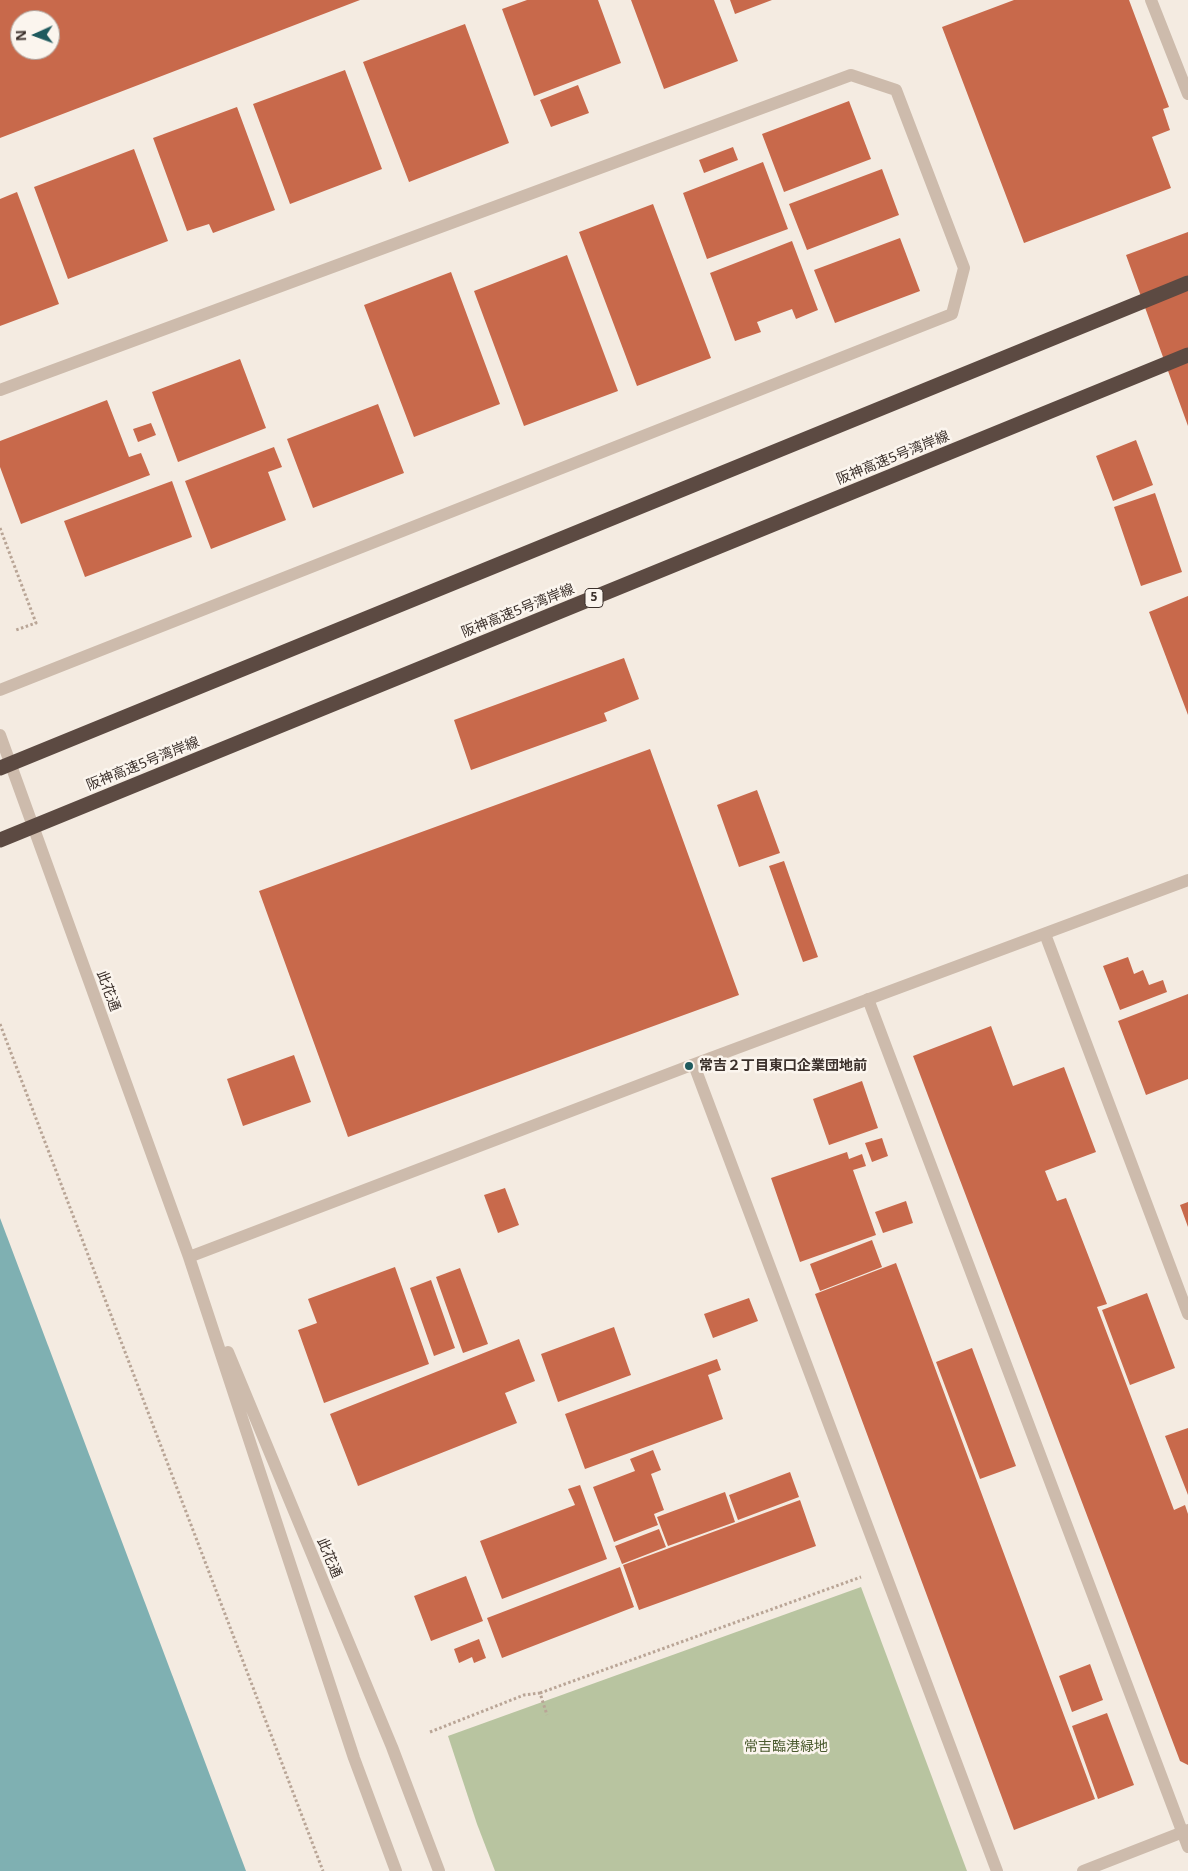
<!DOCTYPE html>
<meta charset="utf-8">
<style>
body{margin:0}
#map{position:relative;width:1188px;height:1871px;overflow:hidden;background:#f4ebe1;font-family:"Noto Sans",sans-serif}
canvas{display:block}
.north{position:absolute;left:10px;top:10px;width:50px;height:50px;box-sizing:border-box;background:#fbf5ee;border:1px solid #aea6a0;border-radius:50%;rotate:268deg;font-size:14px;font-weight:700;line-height:20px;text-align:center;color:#3b302b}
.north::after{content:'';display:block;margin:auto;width:18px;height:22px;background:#1f5a5e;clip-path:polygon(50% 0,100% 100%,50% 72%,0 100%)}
</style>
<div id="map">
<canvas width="1188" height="1871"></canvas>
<div class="north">N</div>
</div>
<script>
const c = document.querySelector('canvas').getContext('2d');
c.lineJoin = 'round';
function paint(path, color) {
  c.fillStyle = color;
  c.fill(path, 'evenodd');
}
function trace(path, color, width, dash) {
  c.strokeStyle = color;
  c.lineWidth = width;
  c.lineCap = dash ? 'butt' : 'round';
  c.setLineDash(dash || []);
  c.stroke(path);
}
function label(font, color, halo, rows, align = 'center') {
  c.font = font + ' "Noto Sans","Noto Sans JP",sans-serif';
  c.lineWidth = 5;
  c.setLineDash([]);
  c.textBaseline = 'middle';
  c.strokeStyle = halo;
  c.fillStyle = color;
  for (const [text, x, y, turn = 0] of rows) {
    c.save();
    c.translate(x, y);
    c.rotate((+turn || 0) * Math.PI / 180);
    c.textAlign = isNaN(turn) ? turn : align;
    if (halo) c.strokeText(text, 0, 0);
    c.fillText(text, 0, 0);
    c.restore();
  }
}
paint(new Path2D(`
 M861,1587L967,1871H495L477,1824L448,1736Z`), '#b8c4a0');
paint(new Path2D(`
 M0,1218L246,1871H0Z`), '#7fb0b2');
paint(new Path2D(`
 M0,0H360L0,138ZM20,20H50V50H20Z
 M527,0H598L621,63L534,96L502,9Z
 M631,0H714L738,61L664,89Z
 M730,0H772L735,14Z
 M1014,0H1129L1169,107L1163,109L1170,130L1152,137L1171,188L1024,243L942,27Z
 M465,24L509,143L409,182L363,62Z
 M345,70L382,169L290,204L253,104Z
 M578,85L589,113L551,127L540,100Z
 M849,101L871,159L784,192L762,134Z
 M237,107L275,210L213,233L209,224L187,231L153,138Z
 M733,147L738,160L704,173L699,160Z
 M134,149L168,241L68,279L34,187Z
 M763,162L788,229L707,259L683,193Z
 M882,169L899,215L807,250L789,204Z
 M17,192L59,304L0,326V199Z
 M653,204L711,358L637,386L579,232Z
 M1188,232V426L1126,255Z
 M900,238L920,291L835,323L814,270Z
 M792,241L818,310L796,319L792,309L757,322L761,332L735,341L710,273Z
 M567,255L618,391L524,426L474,291Z
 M451,272L500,404L414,437L364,305Z
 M240,359L266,428L178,462L152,392Z
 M107,400L129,457L141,453L150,475L21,524L0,467V441Z
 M378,404L404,473L313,508L287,439Z
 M151,423L156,435L138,442L133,429Z
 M1136,440L1153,485L1113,501L1096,456Z
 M274,447L282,467L268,472L286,520L211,549L185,481Z
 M172,481L192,537L85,577L64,521Z
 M1155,493L1182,572L1141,586L1114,507Z
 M1188,596V715L1149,612Z
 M624,658L639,699L604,713L607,721L471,770L454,720Z
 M650,749L739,995L348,1137L259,891Z
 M757,790L780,853L739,867L717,805Z
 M784,861L818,957L803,962L769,866Z
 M1128,957L1134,974L1143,970L1149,985L1163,980L1167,992L1120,1010L1103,966Z
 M1188,994V1079L1146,1095L1118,1021Z
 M991,1026L1013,1086L1064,1067L1096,1152L1045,1171L1057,1201L1066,1198L1107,1304L1097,1307L1174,1510L1185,1505L1188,1514V1765L1180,1761L913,1056Z
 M294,1055L311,1102L243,1126L227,1079Z
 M862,1081L878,1128L829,1145L813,1099Z
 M882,1138L888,1156L872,1162L865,1143Z
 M847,1152L849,1159L862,1154L866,1166L853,1170L876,1235L800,1262L771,1178Z
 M505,1188L519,1225L498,1233L484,1195Z
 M906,1201L913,1223L883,1233L875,1212Z
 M1188,1202V1227L1180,1205Z
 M872,1240L882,1267L820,1291L810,1264Z
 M896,1263L1095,1799L1014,1830L815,1294Z
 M395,1267L429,1364L324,1403L298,1330L317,1323L308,1299Z
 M460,1268L488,1344L463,1353L436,1277Z
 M431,1280L455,1348L434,1356L410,1288Z
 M1147,1293L1175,1368L1130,1385L1102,1310Z
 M749,1298L758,1321L713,1338L704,1314Z
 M614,1327L631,1375L558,1402L541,1354Z
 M519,1339L535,1381L505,1393L517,1423L358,1486L330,1414Z
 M972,1348L1016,1466L980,1479L936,1362Z
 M717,1359L721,1370L708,1375L723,1419L585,1469L565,1414Z
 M1188,1428V1495L1165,1436Z
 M653,1450L661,1470L651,1474L664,1510L654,1514L658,1525L614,1542L593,1487L635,1471L630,1459Z
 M790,1472L799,1497L738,1520L729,1495Z
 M580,1485L607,1559L502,1599L480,1541L575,1505L568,1489Z
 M725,1492L735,1522L668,1546L657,1517Z
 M800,1500L816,1546L639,1610L623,1565Z
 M659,1529L666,1547L622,1564L615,1546Z
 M620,1567L634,1607L502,1658L487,1618Z
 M466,1576L483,1621L431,1641L414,1596Z
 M479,1639L486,1658L474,1663L472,1657L459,1663L454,1649Z
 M1090,1664L1103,1700L1072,1712L1059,1676Z
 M1107,1713L1134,1785L1098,1799L1072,1726Z`), '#c8694b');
trace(new Path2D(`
 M0,528L36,623L16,630
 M0,1024L323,1871
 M540,1693L861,1577
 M430,1732L524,1695L540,1693L547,1715`), '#b9a596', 3, [2.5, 2.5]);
trace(new Path2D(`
 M1151,0L1188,94`), '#cdbbac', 12);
trace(new Path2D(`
 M1045,934L1188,1314
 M868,999L1188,1847`), '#cdbbac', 12);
trace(new Path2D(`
 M0,390L851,75L896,90L964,268L952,314L0,690
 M0,735L189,1257L354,1758L396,1871
 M694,1065L997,1871
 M189,1257L689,1066L1188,880
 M228,1352L392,1747L439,1871
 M1083,1871L1188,1830`), '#cdbbac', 12);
trace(new Path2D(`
 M0,768L1188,283
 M0,840L1188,355`), '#5c4a42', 15);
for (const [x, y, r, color] of [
 [689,1066,5,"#1f5a5e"]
]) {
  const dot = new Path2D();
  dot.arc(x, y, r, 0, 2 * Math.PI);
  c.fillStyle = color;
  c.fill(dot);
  trace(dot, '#fbf5ee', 2);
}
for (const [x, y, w] of [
 [594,598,18]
]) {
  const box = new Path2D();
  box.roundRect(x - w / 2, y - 9.5, w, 19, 4);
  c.fillStyle = '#fbf5ee';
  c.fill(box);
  trace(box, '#3b302b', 1);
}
label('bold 12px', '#3b302b', null, [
 ["5",594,598]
]);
label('14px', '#3b302b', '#fbf5ee', [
 ["阪神高速5号湾岸線",893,458,-22],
 ["阪神高速5号湾岸線",518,611,-22],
 ["阪神高速5号湾岸線",143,764,-22],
 ["此花通",108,991,70],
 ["此花通",329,1558,67]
]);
label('bold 14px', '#3b302b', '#fbf5ee', [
 ["常吉２丁目東口企業団地前",699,1066]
], 'left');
label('14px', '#4a5a2e', '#fbf5ee', [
 ["常吉臨港緑地",786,1747]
]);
</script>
